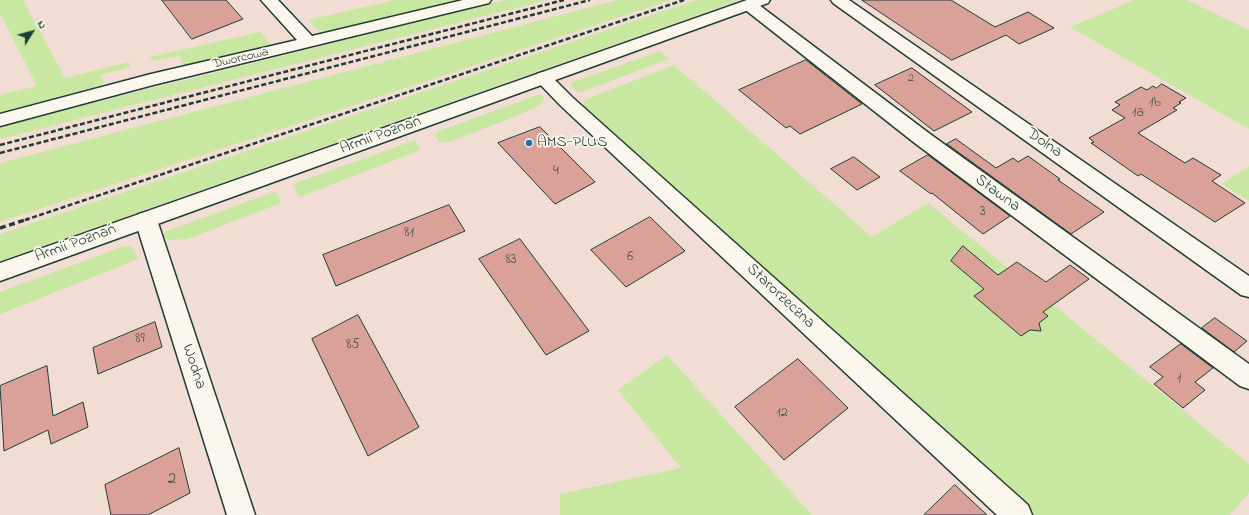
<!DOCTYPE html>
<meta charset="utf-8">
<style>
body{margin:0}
#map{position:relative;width:1249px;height:515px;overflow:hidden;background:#f1ddd3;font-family:"Indie Flower",sans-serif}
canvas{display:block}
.north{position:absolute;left:12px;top:12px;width:40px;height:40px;-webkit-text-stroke:3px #fbf7ec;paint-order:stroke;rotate:53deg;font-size:11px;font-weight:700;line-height:16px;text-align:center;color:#1f3d34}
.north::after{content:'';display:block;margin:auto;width:14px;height:18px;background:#1f3d34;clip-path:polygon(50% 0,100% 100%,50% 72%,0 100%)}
</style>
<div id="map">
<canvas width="1249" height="515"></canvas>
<div class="north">N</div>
</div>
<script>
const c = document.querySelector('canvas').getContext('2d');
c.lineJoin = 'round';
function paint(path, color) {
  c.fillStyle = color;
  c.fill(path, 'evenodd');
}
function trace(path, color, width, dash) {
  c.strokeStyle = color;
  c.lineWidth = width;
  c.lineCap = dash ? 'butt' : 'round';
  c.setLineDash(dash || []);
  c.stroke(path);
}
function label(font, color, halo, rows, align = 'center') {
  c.font = font + ' "Indie Flower",sans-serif';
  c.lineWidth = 3.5;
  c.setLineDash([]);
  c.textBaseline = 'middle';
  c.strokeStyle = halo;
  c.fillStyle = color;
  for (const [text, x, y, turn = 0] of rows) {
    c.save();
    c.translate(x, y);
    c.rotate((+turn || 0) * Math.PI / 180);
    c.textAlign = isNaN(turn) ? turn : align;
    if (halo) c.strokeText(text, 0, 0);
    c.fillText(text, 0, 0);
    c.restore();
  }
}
paint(new Path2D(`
 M0,0H23L65,78L129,62L130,67L101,75L104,84L0,113V95L37,86L0,13Z
 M395,0H463L332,32L318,30L308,20Z
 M506,0H547L0,139V126Z
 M617,0H671L0,222V163Z
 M696,0H740L0,261V234Z
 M1135,0H1187L1249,30V129L1070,27Z
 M260,32L272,46L184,67L180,56L153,61L150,57Z
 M660,51L669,59L582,92L576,91L571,86L573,82Z
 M674,65L872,237L928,203L1249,464V493L1230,515H1030L582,105L587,99Z
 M540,94L544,97L543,102L536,107L517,116L449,142H439L435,136L439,131Z
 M415,140L421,150L299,197L293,184Z
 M1249,166V201L1222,184Z
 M276,191L281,203L188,239L169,240L163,237V234L167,231Z
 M129,246L134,249L138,259L0,314V292L122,247Z
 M667,355L812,515H560V494L681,468L618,390Z`), '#c8e8a1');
const building = new Path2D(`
 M162,0H226L243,19L192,39Z
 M862,0H951L995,27L1028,12L1054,28L1019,44L1006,35L952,60Z
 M806,60L862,104L800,134L790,126L786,128L739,90Z
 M912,68L972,112L934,131L875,85Z
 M1162,84L1186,98L1179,102L1181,103L1173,108L1177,110L1138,133L1185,163L1193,158L1221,175L1212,181L1245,203L1215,222L1141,174L1138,176L1091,143L1094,142L1089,138L1125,118L1112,110L1120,105L1115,102L1141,87L1147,90L1153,86L1156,88Z
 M540,127L595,182L555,204L498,143Z
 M956,139L996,168L1013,158L1018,162L1028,156L1060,179L1058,180L1104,212L1071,234L947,144Z
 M928,155L1010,216L983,234L932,193L931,194L900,171Z
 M854,157L880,177L857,190L831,169Z
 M449,205L465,231L336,286L323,255Z
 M650,217L685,251L626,287L591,250Z
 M520,239L589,331L546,355L479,259Z
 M963,246L998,275L1017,262L1046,282L1070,265L1089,279L1043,312L1048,316L1039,323L1041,331L1030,330L1021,336L974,296L984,289L951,261Z
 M358,315L419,427L368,456L312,339Z
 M1215,318L1247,341L1234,352L1202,328Z
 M155,322L162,347L98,374L93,348Z
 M1181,344L1213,368L1195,382L1205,390L1183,408L1154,384L1163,377L1150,367Z
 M798,359L848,408L784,460L735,407Z
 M47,366L53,416L83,402L88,427L51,444L48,430L4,451L0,386Z
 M179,448L190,493L148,515H111L105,485Z
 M955,485L987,515H924Z`);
paint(building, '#daa198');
trace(building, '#1f3d34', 1);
const street = new Path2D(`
 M261,0H278L312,36L463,0H491L489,3L153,85L0,126V114L151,74L297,40Z
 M749,0L755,2L930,134L1249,364V389L1240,386L916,144L743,8L741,5L743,2Z
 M831,0H849L1249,276V297L1241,295L833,3Z
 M543,72L549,74L572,97L1028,505L1032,515H997L560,105L534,78L537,74Z
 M146,212L153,214L157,220L255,515H227L135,220L139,214Z`);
const secondary = new Path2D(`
 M747,0H770L768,3L0,281V263Z`);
trace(street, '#1f3d34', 3);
trace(secondary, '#1f3d34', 3);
paint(street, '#fbf7ec');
paint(secondary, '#fbf7ec');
trace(new Path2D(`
 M0,145L564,0
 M0,153L590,0
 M25,220L684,0`), '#1f3d34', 2.5, [5, 2.5]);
trace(new Path2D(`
 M0,228L28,219`), '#1f3d34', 3.5, [6, 3.5]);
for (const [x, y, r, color] of [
 [529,143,4,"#1f6fb2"]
]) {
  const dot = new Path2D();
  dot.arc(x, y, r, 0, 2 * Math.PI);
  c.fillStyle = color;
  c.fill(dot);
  trace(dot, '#fbf7ec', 1.5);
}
label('12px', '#4e564d', null, [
 ["2",911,79]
]);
label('13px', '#1f3d34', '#fbf7ec', [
 ["Dworcowa",241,59,-13]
]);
label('14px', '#4e564d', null, [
 ["1b",1155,104],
 ["1a",1138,114],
 ["4",556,172],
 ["3",983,213],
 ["81",409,234],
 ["6",630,258],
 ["83",511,261],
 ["89",140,340],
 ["85",353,346],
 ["1",1179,380],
 ["12",782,414]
]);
label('16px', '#1f3d34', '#fbf7ec', [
 ["Armii Poznań",381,136,-20],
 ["Dolna",1044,144,35],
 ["Stawna",997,194,36],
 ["Armii Poznań",76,244,-20],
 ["Starorzeczna",780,297,43],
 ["Wodna",193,367,72]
]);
label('16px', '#1f3d34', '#fbf7ec', [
 ["AMS-PLUS",537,143]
], 'left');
label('17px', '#4e564d', null, [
 ["2",172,480]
]);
</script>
